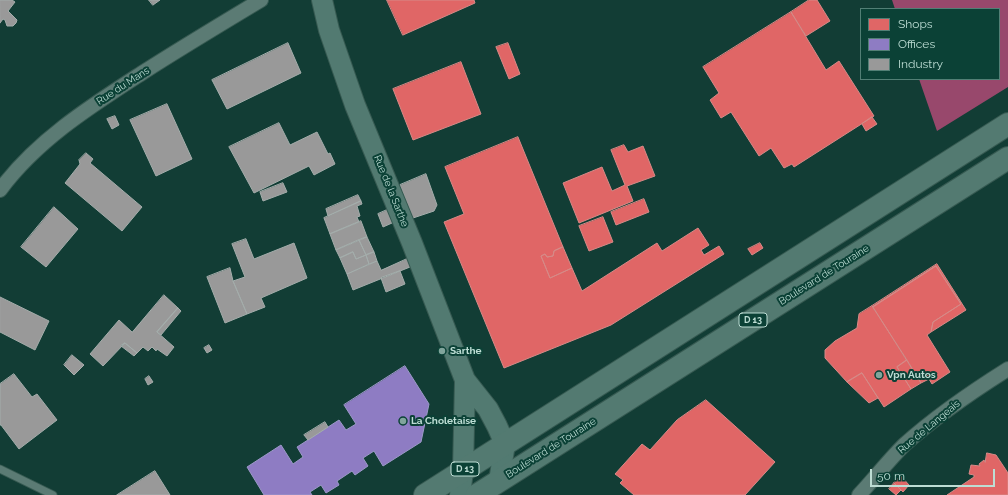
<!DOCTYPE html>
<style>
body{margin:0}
#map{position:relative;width:1008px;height:495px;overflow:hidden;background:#123d35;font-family:Raleway,sans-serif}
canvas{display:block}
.legend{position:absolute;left:860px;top:8px;width:140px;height:72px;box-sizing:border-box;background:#0b4136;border:1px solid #527f75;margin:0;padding:5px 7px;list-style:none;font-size:12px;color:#bdddd4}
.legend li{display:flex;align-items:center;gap:8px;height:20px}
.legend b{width:20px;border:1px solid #527f75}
.scale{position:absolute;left:870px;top:469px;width:125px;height:18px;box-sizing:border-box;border:2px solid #bdddd4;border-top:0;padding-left:5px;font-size:12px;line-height:14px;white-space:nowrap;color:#bdddd4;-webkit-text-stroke:3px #0b4136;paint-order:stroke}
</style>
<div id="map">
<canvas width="1008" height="495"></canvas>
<ul class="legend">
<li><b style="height:11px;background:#e06666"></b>Shops</li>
<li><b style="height:11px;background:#8e7cc3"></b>Offices</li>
<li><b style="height:11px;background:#999"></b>Industry</li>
</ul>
<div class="scale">50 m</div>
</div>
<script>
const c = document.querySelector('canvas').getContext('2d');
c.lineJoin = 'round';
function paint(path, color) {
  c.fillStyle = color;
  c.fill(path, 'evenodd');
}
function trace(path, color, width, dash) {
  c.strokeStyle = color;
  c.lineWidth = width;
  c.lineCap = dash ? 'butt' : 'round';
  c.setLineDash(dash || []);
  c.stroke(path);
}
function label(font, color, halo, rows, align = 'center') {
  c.font = font + ' Raleway,sans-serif';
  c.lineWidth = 4;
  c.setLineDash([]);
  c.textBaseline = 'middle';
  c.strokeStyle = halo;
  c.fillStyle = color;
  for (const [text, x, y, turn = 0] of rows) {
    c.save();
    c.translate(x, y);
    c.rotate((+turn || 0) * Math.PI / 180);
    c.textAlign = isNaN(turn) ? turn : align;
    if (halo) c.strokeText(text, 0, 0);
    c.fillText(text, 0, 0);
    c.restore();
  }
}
paint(new Path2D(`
 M892,0H1008V87L937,131L919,79H999V9H895Z`), '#98486c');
const shops = new Path2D(`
 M387,0H474L475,3L403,35Z
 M809,0H817L830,21L806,36L791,12Z
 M791,12L826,70L839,61L874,116L794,167L792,164L784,168L771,148L759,156L731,112L721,118L710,100L719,93L703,67Z
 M508,43L520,74L509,79L496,47Z
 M461,62L481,114L413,140L393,89Z
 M872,117L877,124L866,131L862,124Z
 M518,137L563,247L554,251L553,256L547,257L545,254L541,256L550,278L572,268L582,291L657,243L662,251L698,228L709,245L701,250L704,255L719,246L724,254L611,325L504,368L444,222L464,214L445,167Z
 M624,145L628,152L643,146L655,176L627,186L633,201L579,223L563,183L602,167L612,191L625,185L611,150Z
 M644,199L649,212L616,225L611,212Z
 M603,217L613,242L589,251L579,226Z
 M760,243L763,248L752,255L748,249Z
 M563,247L572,268L550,278L541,256L545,254L547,257L553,256L554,251Z
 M937,264L966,310L931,332L933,322L961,304L936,266L873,307L872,306Z
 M936,266L961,304L933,322L931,332L927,335L950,372L932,384L929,379L921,383L873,307Z
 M872,306L907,360L897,367L911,389L884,407L862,373L847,382L825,358V350L835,341L857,328L859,314Z
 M907,360L921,383L911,389L897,367Z
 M862,373L878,398L869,403L847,382Z
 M706,400L775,462L745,495H634L620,483L623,480L615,474L642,444L650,450L677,420Z
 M987,453L996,455L1008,473V495H947L974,477V475L969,474L971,465L980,466L979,464L984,460L985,462Z
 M901,476L909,485L903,492L894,483Z
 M894,483L901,490L896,495L889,489Z`);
paint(shops, '#e06666');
trace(shops, '#d68a87', 1);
const offices = new Path2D(`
 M405,366L429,404L421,442L383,466L374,451L363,458L368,466L355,475L352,471L337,481L339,485L326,493L321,485L310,492L312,495H264L247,467L281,445L293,464L303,457L297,447L339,420L346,430L356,424L344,405Z`);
paint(offices, '#8e7cc3');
trace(offices, '#9c99c8', 1);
const industry = new Path2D(`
 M0,0H12L15,2L8,11L17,20L16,23L13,26H7L5,20L3,19L0,23Z
 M149,0H160L153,5Z
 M288,43L301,73L227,109L212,80Z
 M167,104L192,159L156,176L130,120Z
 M115,116L119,125L112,129L107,119Z
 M279,123L290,145L317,132L328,154L330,153L335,164L314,175L309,166L254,193L229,147Z
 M86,153L93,159L90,163L142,207L122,231L65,183L80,164L79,160Z
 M426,174L437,205L434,211L413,218L400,185Z
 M283,183L287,192L263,201L260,192Z
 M358,195L361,201L328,216L326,209Z
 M361,201L362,204L357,206L360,216L357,217L359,222L330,234L324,218Z
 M54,207L78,229L46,267L21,247Z
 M387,210L392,223L383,227L378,214Z
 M361,221L367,237L336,250L330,234Z
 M367,237L374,252L366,255L359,240Z
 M246,239L254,259L294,243L307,278L261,298L265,307L247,314L233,281L245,277L232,244Z
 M359,240L366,255L356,259L353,252L340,258L336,250Z
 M353,252L356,259L366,255L369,264L347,274L340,258Z
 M374,252L377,261L369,264L366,255Z
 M407,259L410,267L353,290L347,274L377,261L381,270Z
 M230,268L233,281L247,314L225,323L207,277Z
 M400,271L405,284L386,292L381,278Z
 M164,295L178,308L157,332L174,347L167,356L157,349L156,351L152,347L148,351L143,347L137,353L125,343L103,366L90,354L119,320L132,332Z
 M0,297L49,321L35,350L0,332Z
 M178,308L181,311L161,335L157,332Z
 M125,343L137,353L134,356L121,346Z
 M209,345L212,350L207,353L204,348Z
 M72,355L84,365L74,375L64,365Z
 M14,374L32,397L37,394L57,420L19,449L1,425H0V384Z
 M149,376L153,382L148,385L145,379Z
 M325,422L328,427L308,440L304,435Z
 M155,471L170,495H117Z`);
paint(industry, '#999');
trace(industry, '#a4adab', 1);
const lane = new Path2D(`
 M0,469L53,495`);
const street = new Path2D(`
 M0,190C37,140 91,106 142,73C181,48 221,24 261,0
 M859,495C874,479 888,461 904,445C935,417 973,391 1008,369`);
const secondary = new Path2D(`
 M322,0L329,30L355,105L412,243L465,380L488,409L497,426L505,444L499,481
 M460,495L463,471L465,380`);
const primary = new Path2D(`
 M425,495L1008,124
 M477,495L1008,158`);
trace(lane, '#375a52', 9);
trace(street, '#375a52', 16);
trace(secondary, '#375a52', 22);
trace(primary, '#375a52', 24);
trace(lane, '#5b7b74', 7);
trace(street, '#5b7b74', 14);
trace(secondary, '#527a71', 20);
trace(primary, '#537a71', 22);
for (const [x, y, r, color] of [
 [442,351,4,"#81a59c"],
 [879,375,4,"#81a59c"],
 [403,421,4,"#81a59c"]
]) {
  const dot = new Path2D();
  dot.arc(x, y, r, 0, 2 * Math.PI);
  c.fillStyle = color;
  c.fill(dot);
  trace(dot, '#0b4136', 1.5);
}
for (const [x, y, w] of [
 [753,320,28],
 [465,469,28]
]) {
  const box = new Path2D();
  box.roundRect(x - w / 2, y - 7, w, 14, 3);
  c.fillStyle = '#0b4136';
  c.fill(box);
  trace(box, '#bdddd4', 1);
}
label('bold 9px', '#bdddd4', null, [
 ["D 13",753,320],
 ["D 13",465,469]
]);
label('10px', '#bdddd4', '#0b4136', [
 ["Rue du Mans",123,86,-33],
 ["Rue de la Sarthe",391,191,68],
 ["Boulevard de Touraine",824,275,-32],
 ["Rue de Langeais",929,427,-40],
 ["Boulevard de Touraine",551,448,-32]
]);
label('bold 10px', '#bdddd4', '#0b4136', [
 ["Sarthe",450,351],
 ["Vpn Autos",887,375],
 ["La Choletaise",411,421]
], 'left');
</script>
